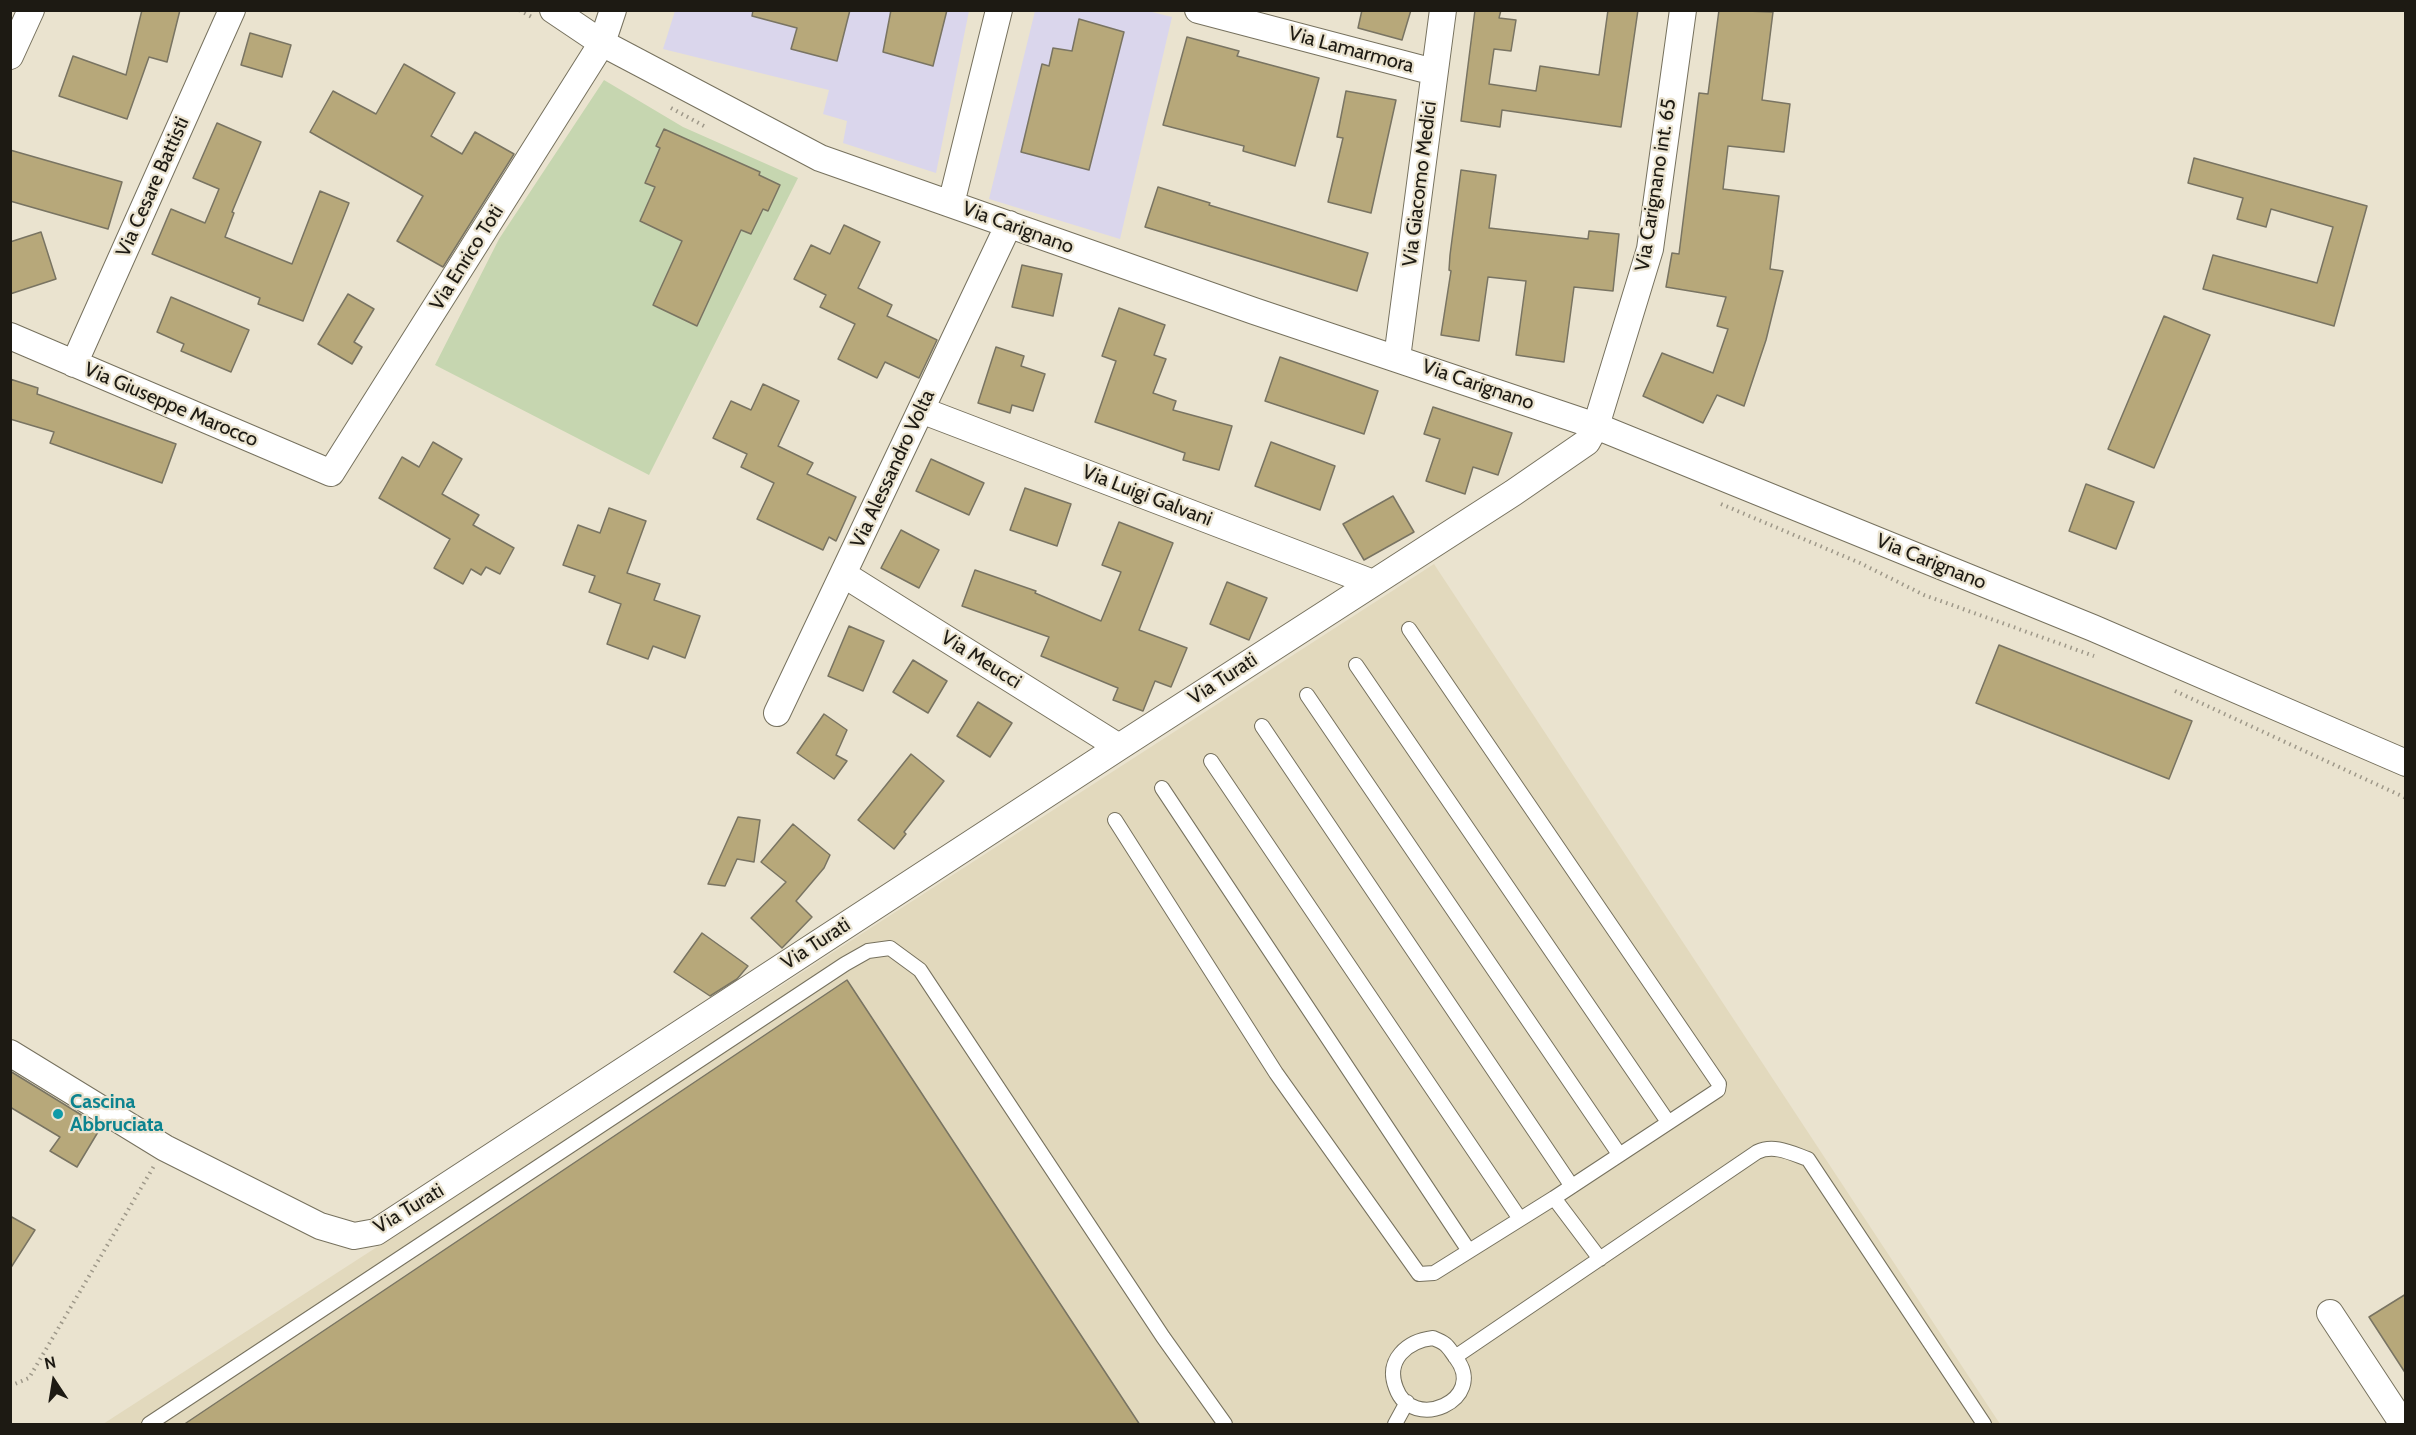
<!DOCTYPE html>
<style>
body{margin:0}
#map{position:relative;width:2416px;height:1435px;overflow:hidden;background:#eae3cf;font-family:Cabin,sans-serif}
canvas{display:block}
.frame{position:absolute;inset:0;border:12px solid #1d1a13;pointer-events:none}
.north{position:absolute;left:24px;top:1351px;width:60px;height:60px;-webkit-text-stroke:4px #eae3cf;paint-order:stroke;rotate:348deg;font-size:16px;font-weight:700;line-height:24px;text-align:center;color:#1d1a13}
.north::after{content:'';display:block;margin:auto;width:21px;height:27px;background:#1d1a13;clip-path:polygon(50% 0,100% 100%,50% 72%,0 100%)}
</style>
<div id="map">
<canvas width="2416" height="1435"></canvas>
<div class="frame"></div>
<div class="north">N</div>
</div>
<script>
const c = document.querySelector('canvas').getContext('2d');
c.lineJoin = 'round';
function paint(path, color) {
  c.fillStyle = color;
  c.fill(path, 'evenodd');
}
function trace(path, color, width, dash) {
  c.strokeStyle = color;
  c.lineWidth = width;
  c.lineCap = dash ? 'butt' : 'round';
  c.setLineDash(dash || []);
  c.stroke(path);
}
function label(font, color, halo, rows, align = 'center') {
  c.font = font + ' Cabin,sans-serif';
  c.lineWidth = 4.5;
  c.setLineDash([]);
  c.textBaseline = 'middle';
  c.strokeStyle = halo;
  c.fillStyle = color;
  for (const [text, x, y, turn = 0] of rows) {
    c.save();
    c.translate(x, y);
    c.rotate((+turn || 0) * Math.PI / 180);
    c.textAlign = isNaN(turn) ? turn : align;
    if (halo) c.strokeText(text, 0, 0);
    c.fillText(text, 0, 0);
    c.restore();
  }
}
paint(new Path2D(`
 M1434,564L2000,1424H103Z`), '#e2d9bd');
paint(new Path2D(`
 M1144,10L1172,17L1120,239L989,199L1035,11Z
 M675,11H969L936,173L843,143L847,121L823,114L829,90L663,49Z`), '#dad6ec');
paint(new Path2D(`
 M604,80L683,127L798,178L649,475L435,365L499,239Z`), '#c6d6b0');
const building = new Path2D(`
 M142,10H180L167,62L149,57L127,119L59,96L73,56L126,75Z
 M753,10H850L837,61L791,49L797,28L752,16Z
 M891,10H947L933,66L883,52Z
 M1362,10H1411L1402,40L1358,28Z
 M1475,10H1501L1499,18L1516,20L1511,51L1494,49L1489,84L1536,91L1540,66L1599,75L1608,10H1638L1621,127L1502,110L1500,127L1461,121Z
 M1719,10L1773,12L1762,100L1790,104L1784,152L1728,146L1723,189L1779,196L1770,269L1783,271L1766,340L1744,406L1717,395L1703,423L1643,396L1662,353L1713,373L1728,329L1717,326L1726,297L1666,287L1672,253L1679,254L1699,93L1708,94Z
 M1079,19L1124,32L1089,170L1021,152L1042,64L1049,66L1053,48L1072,51Z
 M250,33L291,45L282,77L241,65Z
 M1187,37L1239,51L1237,56L1319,78L1295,166L1243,151L1244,146L1163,125Z
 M404,64L455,93L431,136L462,154L475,132L514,154L443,267L397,241L423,196L310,132L333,91L376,114Z
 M1346,91L1396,100L1371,213L1328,202L1343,138L1337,137Z
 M217,123L261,142L232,212L234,213L225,237L292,264L320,191L349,203L303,321L258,304L260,298L152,254L171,209L205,223L219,189L193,178Z
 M664,129L760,172L759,175L780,185L768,211L763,209L751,234L741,230L697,326L653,305L682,241L640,221L655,187L645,183L660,148L656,146Z
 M10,150L122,182L108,229L10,201Z
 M2194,158L2367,206L2334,326L2203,289L2213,255L2317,283L2333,227L2271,209L2266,227L2237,219L2243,198L2188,183Z
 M1461,170L1496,175L1489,228L1588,239L1589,231L1619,234L1613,291L1574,287L1564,362L1516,355L1526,281L1488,277L1479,341L1441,335L1451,271L1449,270L1450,255Z
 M1158,187L1210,203L1209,205L1368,253L1357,291L1145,227Z
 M844,225L880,242L858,288L892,305L887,316L937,340L919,378L885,362L877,378L838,359L855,324L820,307L826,295L794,279L811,245L830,254Z
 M41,232L56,279L10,294V242Z
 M1022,265L1062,274L1053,316L1012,307Z
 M348,294L374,309L354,342L362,347L352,364L318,344Z
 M171,297L249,330L231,372L181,351L184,344L157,332Z
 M1119,308L1165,325L1154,355L1166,359L1153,393L1176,401L1173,410L1232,426L1219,470L1183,460L1185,453L1095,422L1116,361L1102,356Z
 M2164,316L2210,335L2154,468L2108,449Z
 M996,347L1024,356L1021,366L1045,374L1033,411L1012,405L1010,413L978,403Z
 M1280,357L1378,391L1364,434L1265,401Z
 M10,379L38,388L37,394L176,444L162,483L50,443L54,432L10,419Z
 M763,384L799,401L778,446L813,463L807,474L856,497L836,541L829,537L823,550L757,519L774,483L741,467L747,454L713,438L731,401L751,410Z
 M1433,407L1512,433L1498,475L1473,467L1465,494L1426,481L1440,439L1424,434Z
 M433,442L462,459L442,494L479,515L473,525L514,548L500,574L486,567L481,575L471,569L463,584L434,568L450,539L379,498L402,457L419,467Z
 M1271,442L1335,466L1320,510L1255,486Z
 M931,459L984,483L969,515L916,491Z
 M2086,484L2134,502L2116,549L2069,531Z
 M1025,488L1071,504L1057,546L1010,530Z
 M1393,496L1414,532L1364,560L1343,524Z
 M609,508L646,521L627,573L660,584L654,600L700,616L685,658L653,646L648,659L607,644L621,604L589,592L595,576L563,565L578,525L600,533Z
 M1119,522L1173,543L1139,630L1187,648L1171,687L1155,681L1143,711L1113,700L1118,688L1041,656L1049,637L962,606L975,570L1036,591L1035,593L1101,621L1121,572L1102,565Z
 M901,530L939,550L919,588L881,568Z
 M1227,582L1267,598L1249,640L1210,624Z
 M849,626L884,641L863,691L828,676Z
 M1999,645L2192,721L2169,779L1976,703Z
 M913,660L947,681L928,713L893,692Z
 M978,702L1012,723L990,757L957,736Z
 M824,714L847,730L836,755L847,761L834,779L797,753Z
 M911,754L944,781L904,832L906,834L894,849L858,820Z
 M738,817L760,820L754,862L737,859L725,886L708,884Z
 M793,824L830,855L824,868L796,901L812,917L782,948L751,918L786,882L761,862Z
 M702,933L748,966L737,979L710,996L674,972Z
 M847,980L1140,1425H183Z
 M10,1071L101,1127L77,1167L50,1151L60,1137L10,1107Z
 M10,1216L35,1230L10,1269Z
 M2406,1294V1374L2369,1317Z`);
paint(building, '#b7a87a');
trace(building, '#797462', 1.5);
const lane = new Path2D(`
 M1356,665L1668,1122
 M1307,695L1619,1154
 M1262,726L1571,1185
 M1211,761L1520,1219
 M1162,788L1469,1251
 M1115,820L1276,1073L1419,1274L1434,1273L1554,1198L1718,1090L1719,1084L1409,629
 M1554,1198L1600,1259
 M1433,1338C1448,1344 1447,1346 1456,1358C1488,1400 1412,1433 1396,1388C1385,1360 1407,1341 1433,1338Z
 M1455,1357L1757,1152C1774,1144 1791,1153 1808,1159L1984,1424
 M149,1424L845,964L868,951L890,948L920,970L1163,1337L1225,1424
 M1395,1424L1407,1402`);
const street = new Path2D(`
 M553,10L602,43L820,158L1254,311L1596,426L2093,628L2406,763
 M1198,10L1434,72
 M10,56L31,10
 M951,204L999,10
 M10,336L331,473L602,43L613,10
 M1397,358L1443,10
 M74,364L232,10
 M921,410L1373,583
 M843,574L1119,747
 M777,713L1009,224
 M10,1053L165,1148L320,1226L354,1236L376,1232L1119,747L1513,493L1587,442L1596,426L1650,249L1683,10
 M2330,1313L2403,1424`);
trace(lane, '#76715e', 16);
trace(street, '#76715e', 28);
trace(new Path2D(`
 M519,10L532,17
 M671,108L704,126
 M1721,504L1860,563L1924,595L2094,656
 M2175,691L2406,798
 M10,1386L29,1378L154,1166`), '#9e9889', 4, [1.5, 4.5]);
trace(lane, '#fff', 14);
trace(street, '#fff', 26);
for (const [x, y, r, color] of [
 [58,1114,6,"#0f9aa8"]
]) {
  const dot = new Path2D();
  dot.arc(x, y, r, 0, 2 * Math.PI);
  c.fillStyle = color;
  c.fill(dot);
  trace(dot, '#eae3cf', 2);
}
label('20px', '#1d1a13', '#eae3cf', [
 ["Via Lamarmora",1351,50,15],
 ["Via Giacomo Medici",1420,184,-83],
 ["Via Carignano int. 65",1656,185,-81],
 ["Via Cesare Battisti",153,187,-66],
 ["Via Carignano",1018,228,20],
 ["Via Enrico Toti",467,258,-58],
 ["Via Carignano",1478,385,19],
 ["Via Giuseppe Marocco",171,405,23],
 ["Via Alessandro Volta",893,469,-65],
 ["Via Luigi Galvani",1147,496,21],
 ["Via Carignano",1931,562,22],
 ["Via Meucci",981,660,32],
 ["Via Turati",1223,679,-33],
 ["Via Turati",816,944,-33],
 ["Via Turati",409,1209,-31]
]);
label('bold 20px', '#0d838f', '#eae3cf', [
 ["Cascina",70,1102],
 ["Abbruciata",70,1125]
], 'left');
</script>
